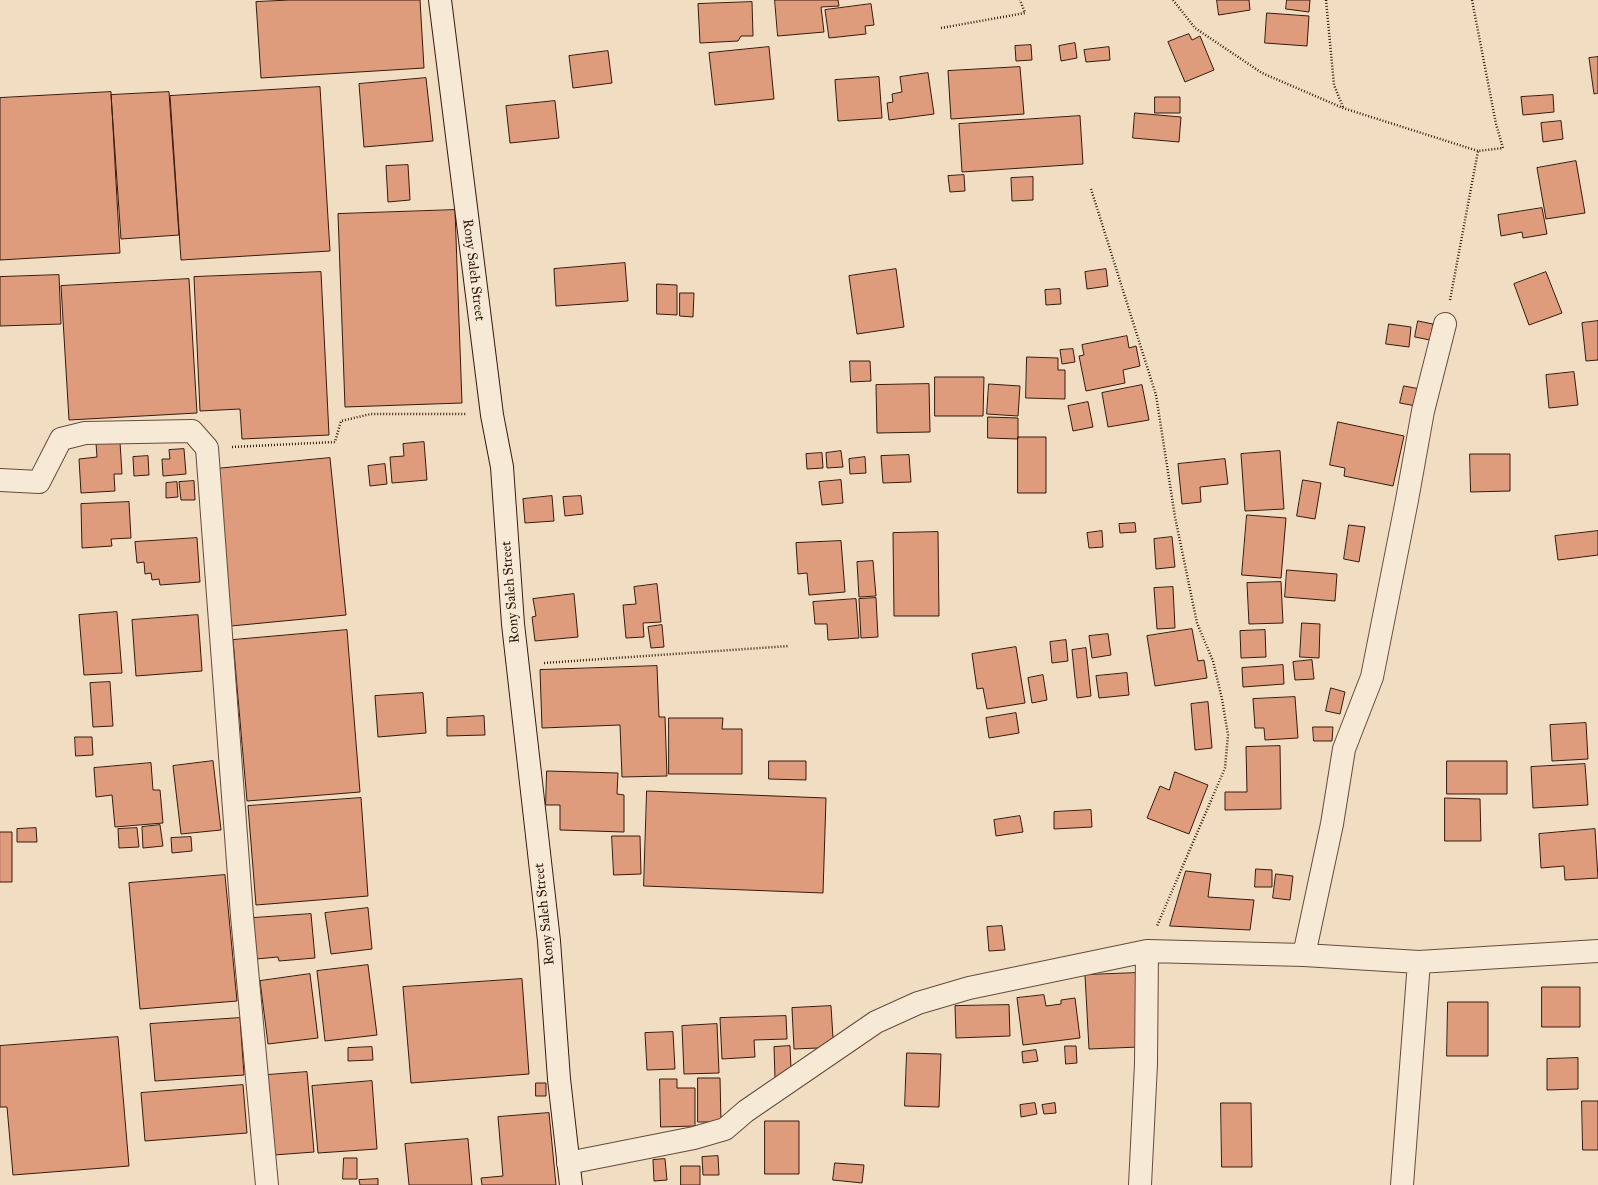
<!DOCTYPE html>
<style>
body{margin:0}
canvas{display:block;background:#f1dec2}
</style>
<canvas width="1598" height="1185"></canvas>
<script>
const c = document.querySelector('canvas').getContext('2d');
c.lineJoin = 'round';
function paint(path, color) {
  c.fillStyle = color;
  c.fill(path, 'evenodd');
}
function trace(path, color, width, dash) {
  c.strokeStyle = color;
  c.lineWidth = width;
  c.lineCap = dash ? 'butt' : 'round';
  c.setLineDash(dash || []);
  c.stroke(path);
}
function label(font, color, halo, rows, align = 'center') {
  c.font = font + ' "IM FELL Great Primer",serif';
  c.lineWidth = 3;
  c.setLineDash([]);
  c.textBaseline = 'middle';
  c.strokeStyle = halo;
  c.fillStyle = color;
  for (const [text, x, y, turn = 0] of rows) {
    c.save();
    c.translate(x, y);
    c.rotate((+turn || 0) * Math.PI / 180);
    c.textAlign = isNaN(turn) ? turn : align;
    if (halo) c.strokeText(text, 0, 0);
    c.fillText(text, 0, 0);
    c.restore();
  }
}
const building = new Path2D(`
 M290,0H420L424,68L261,78L256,2Z
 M775,0H838L839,6L821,7L824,32L778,36Z
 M1217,0H1249L1250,10L1219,15Z
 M1287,0H1310L1309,12L1286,9Z
 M752,2L753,36H741L738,41L700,43L698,4Z
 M871,4L874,25L865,26L866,34L829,38L825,10Z
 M1267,13L1309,16L1307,46L1265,43Z
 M1189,34L1192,40L1200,36L1214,70L1185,82L1168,42Z
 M1075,43L1077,58L1061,61L1059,46Z
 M1031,45L1032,60L1016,61L1015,46Z
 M769,47L774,99L715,105L709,53Z
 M1109,47L1110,60L1086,62L1084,50Z
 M608,51L612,83L573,88L569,56Z
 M1598,57V93L1594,94L1589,58Z
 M1020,67L1024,114L951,119L948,71Z
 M928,73L934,114L889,120L887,103L893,102L892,94L902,92L900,77Z
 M879,77L882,118L838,121L835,80Z
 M426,78L433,141L364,147L359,84Z
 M320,87L330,251L181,260L170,96Z
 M111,92L120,253L0,260V98Z
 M169,92L179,235L121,239L111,95Z
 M1553,95L1554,112L1523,115L1521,97Z
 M1155,97H1180V113H1155Z
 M555,101L559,138L510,143L506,106Z
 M1135,113L1181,117L1179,142L1133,138Z
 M1080,116L1083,164L962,172L959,124Z
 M1561,121L1563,139L1543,142L1541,123Z
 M1576,161L1585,213L1546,219L1537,168Z
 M408,165L410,200L388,202L386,166Z
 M964,175L965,191L950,192L948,176Z
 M1033,177V200L1012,201L1011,178Z
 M1542,208L1547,234L1523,238L1522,232L1501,236L1498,215Z
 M455,210L462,403L345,407L338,214Z
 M625,263L628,301L556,306L554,269Z
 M896,269L904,327L857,334L849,276Z
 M1106,269L1108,286L1087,289L1085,272Z
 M321,272L329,435L242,439L240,409L200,411L194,277Z
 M1546,272L1562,313L1529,325L1514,284Z
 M59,275L61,324L0,326V277Z
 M189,279L197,413L69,420L61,286Z
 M657,284L677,285V315L657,314Z
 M1060,289L1061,304L1046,305L1045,290Z
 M680,293H694L693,317L680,316Z
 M1418,321L1433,324L1430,340L1415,337Z
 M1598,321V360L1586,361L1582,323Z
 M1389,324L1411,327L1409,347L1386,344Z
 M1127,336L1129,348L1136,346L1140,366L1123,370L1125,383L1086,391L1079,356L1084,355L1082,345Z
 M1073,349L1075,362L1062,364L1060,350Z
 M1027,357L1058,358V370H1065V399L1026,398Z
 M850,361H870L871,381L851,382Z
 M1574,372L1578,405L1549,408L1546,375Z
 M935,377H984L983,416H935Z
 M929,384L930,432L877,433L876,385Z
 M989,384L1020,386L1018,416L987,414Z
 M1142,385L1149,420L1108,427L1102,393Z
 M1404,386L1420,389L1416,406L1400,403Z
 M1088,402L1093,427L1073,431L1068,406Z
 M988,417L1018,418V439L988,438Z
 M1338,422L1404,436L1393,486L1344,476L1345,468L1330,465Z
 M1018,437H1046V493H1018Z
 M120,442L122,474H114L115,491L81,493L79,459L97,457L96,443Z
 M424,442L427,480L392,483L390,457L404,456L403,444Z
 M184,449L186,474L163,476L162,459H170L169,450Z
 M841,451L843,467L827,468L826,453Z
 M1280,451L1284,509L1245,511L1241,454Z
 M822,453L823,468L807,469L806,454Z
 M1470,454H1510V491L1471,492Z
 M909,455L911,482L883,483L881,456Z
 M148,456L149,475L134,476L133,457Z
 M865,457L866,473L850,474L849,459Z
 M330,458L346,615L231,626L215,469Z
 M1225,459L1228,484L1200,487L1201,502L1182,504L1178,464Z
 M385,464L387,484L370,486L368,466Z
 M841,480L843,503L822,505L819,482Z
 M1303,480L1321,483L1315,519L1297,516Z
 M194,481L195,500H181L179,482Z
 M177,482L178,497L166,498V483Z
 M552,496L554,521L525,523L523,499Z
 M581,496L583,514L565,516L563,497Z
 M129,502L131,538L111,539L112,546L82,548L81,504Z
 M1247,515L1286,518L1281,578L1242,575Z
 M1135,523L1136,532L1120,533L1119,524Z
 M1349,525L1365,527L1359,562L1344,559Z
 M1102,531L1103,547L1089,548L1087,533Z
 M1598,531V555L1558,560L1555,536Z
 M938,532L939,616H894L893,533Z
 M1172,537L1175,567L1156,569L1154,539Z
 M197,538L200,582L160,585L159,579L152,580L151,573L145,574L144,562L137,563L135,542Z
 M841,541L845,592L809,595L807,573L798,574L796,543Z
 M873,561L876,596L859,597L857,562Z
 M1287,570L1337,574L1335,601L1285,597Z
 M1281,582L1283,623L1249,624L1247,583Z
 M657,584L661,622L643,623L644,637L626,638L623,605L636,604L634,587Z
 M1173,587L1175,628L1157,629L1154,588Z
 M574,594L578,637L535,641L532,617L536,616L533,599Z
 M876,598L878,637L861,638L859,599Z
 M856,599L859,638L828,640L827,624H815L813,602Z
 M117,612L122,673L84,675L79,615Z
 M198,615L202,671L136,676L132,620Z
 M1302,623L1320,624L1319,658L1300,657Z
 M662,625L664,647L651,648L648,627Z
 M1192,629L1198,661L1204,660L1207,678L1155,686L1147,636Z
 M347,630L360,792L247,801L233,640Z
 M1265,630L1266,657L1241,658L1240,631Z
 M1108,634L1111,655L1092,658L1089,636Z
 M1066,640L1068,661L1052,663L1050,642Z
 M1016,647L1025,703L987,709L983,688L977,689L972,654Z
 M1086,648L1091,696L1077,698L1072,650Z
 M1312,660L1314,679L1295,680L1293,662Z
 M1283,665L1284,684L1243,687L1242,668Z
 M657,666L659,717H665L667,776L622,777L620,725L542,728L540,670Z
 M1127,673L1129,695L1099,698L1096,676Z
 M1043,675L1047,700L1032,703L1028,678Z
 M110,682L113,726L93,727L90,683Z
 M1331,688L1345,692L1340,714L1326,711Z
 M423,693L426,733L378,737L375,696Z
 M1295,697L1298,738L1265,740L1264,728H1255L1253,699Z
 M1208,702L1212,748L1195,750L1191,704Z
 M1016,713L1019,733L989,738L986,718Z
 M484,716L485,735L447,736V718Z
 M669,718H723L722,729H742V774H669Z
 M1586,723L1588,759L1552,761L1550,725Z
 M1313,727H1333L1332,741H1314Z
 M75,737H92L93,755L76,756Z
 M1280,746L1281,809L1225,810V792H1247L1246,747Z
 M213,761L221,830L181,834L173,766Z
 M769,761H806V780L769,779Z
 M1447,761H1507V794H1447Z
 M151,763L153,790H160L163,823L115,827L112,795L96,797L94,768Z
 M1585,764L1588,805L1533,808L1531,767Z
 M547,771L618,773L617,794L624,795V832L560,830V805H546Z
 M1175,772L1208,785L1189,834L1147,818L1160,786L1169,790Z
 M647,791L826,798L823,893L644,886Z
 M361,798L368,896L256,905L248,806Z
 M1445,798L1480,799L1481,841H1445Z
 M1091,810L1092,827L1054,829V812Z
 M1020,816L1023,832L996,836L994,820Z
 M160,825L163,846L143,848L142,827Z
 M36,828L37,842H17V829Z
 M137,828L139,847L119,848L118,829Z
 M1595,829L1598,878L1565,880L1564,866L1541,868L1539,834Z
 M0,832H12V882H0Z
 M612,836H640L641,874L614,875Z
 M191,837L192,851L172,853L171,838Z
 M1256,869L1272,870V887H1255Z
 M1186,871L1211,874L1208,897L1254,900L1250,930L1170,926Z
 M1276,874L1293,876L1290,900L1273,898Z
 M225,875L237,1001L140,1009L129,883Z
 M368,908L372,949L331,954L325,913Z
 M311,914L315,958L279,961L278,957L256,959L253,918Z
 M1002,926L1005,950L989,951L987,927Z
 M368,965L377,1035L325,1041L317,971Z
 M1136,973L1139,1047L1089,1049L1085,975Z
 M310,974L318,1038L268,1044L260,981Z
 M522,979L529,1074L411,1083L403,987Z
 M1542,987H1580V1027H1542Z
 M1044,995L1046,1006L1061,1004V1000L1075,998L1080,1038L1023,1045L1017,998Z
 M1448,1002H1488V1056H1447Z
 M1009,1005L1010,1036L956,1038L955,1006Z
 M831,1006L833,1038L818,1048L794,1049L792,1008Z
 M786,1016L787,1039L754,1040L755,1057L722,1059L720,1018Z
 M240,1018L244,1075L155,1081L150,1024Z
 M717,1024L719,1073L684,1074L682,1026Z
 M673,1032L675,1069L647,1070L645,1033Z
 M118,1037L129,1166L13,1175L7,1107H0V1046Z
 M790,1046L791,1068L775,1078L774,1047Z
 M1065,1046H1076L1077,1063L1066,1064Z
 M372,1047L373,1060L348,1061V1048Z
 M1036,1050L1038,1061L1023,1063L1022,1052Z
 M907,1053L941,1054L939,1107L905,1106Z
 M1578,1058V1089L1547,1090V1059Z
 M307,1072L314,1152L274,1155L267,1075Z
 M698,1078H720L721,1122H698Z
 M660,1079H677V1088H695V1126L661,1127Z
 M372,1081L377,1149L318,1153L312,1086Z
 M536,1083H546V1096H536Z
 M243,1085L247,1133L145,1141L141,1093Z
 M1582,1101H1598V1150H1583Z
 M1035,1103L1037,1114L1021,1117L1020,1105Z
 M1055,1103L1056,1113L1044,1114L1042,1105Z
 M1221,1103H1251L1252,1167H1222Z
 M549,1113L556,1185H482L481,1178L503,1176L498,1117Z
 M765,1121H799V1174H765Z
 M468,1139L472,1185H409L405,1144Z
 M718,1156L719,1175H703L702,1157Z
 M344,1158H357V1179H343Z
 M665,1159L667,1180L654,1181L653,1160Z
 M835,1163L864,1165L862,1183L833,1180Z
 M681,1166H700V1185H681Z
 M378,1179V1185H360L359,1180Z`);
paint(building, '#df9c7c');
trace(building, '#371a0e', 1);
const street = new Path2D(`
 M0,480L39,482L61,439L85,433L192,431L207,448L242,916L267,1185
 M1304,955L1332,824L1344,749L1372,677L1407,500L1423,411L1445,324
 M568,1163L694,1138L725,1129L746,1111L876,1022L918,1003L969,988L1147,951L1304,955L1419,962L1598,951
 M1140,1185L1146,1064L1147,951
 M1402,1185L1419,962`);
const secondary = new Path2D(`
 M440,0L492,415L502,467L513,624L549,941L559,1079L571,1185`);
trace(street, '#664b3b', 24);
trace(secondary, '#371a0e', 24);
trace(new Path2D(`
 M1173,0L1195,28L1262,73L1343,108L1478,151
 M1326,0L1334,85L1343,107
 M941,28L1025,13L1020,0
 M1091,189L1156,395L1175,517L1197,623L1213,661L1222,699L1228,735L1225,768L1157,926
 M1450,300L1478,151L1503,148L1496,124L1472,0
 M232,447L335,442L341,421L371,414H466
 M544,663L789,646`), '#371a0e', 2.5, [1, 2]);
trace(street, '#f6ead7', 22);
trace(secondary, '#f6ead7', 22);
label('14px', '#371a0e', '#f6ead7', [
 ["Rony Saleh Street",473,270,83],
 ["Rony Saleh Street",511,592,-95],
 ["Rony Saleh Street",545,914,-96]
]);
</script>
